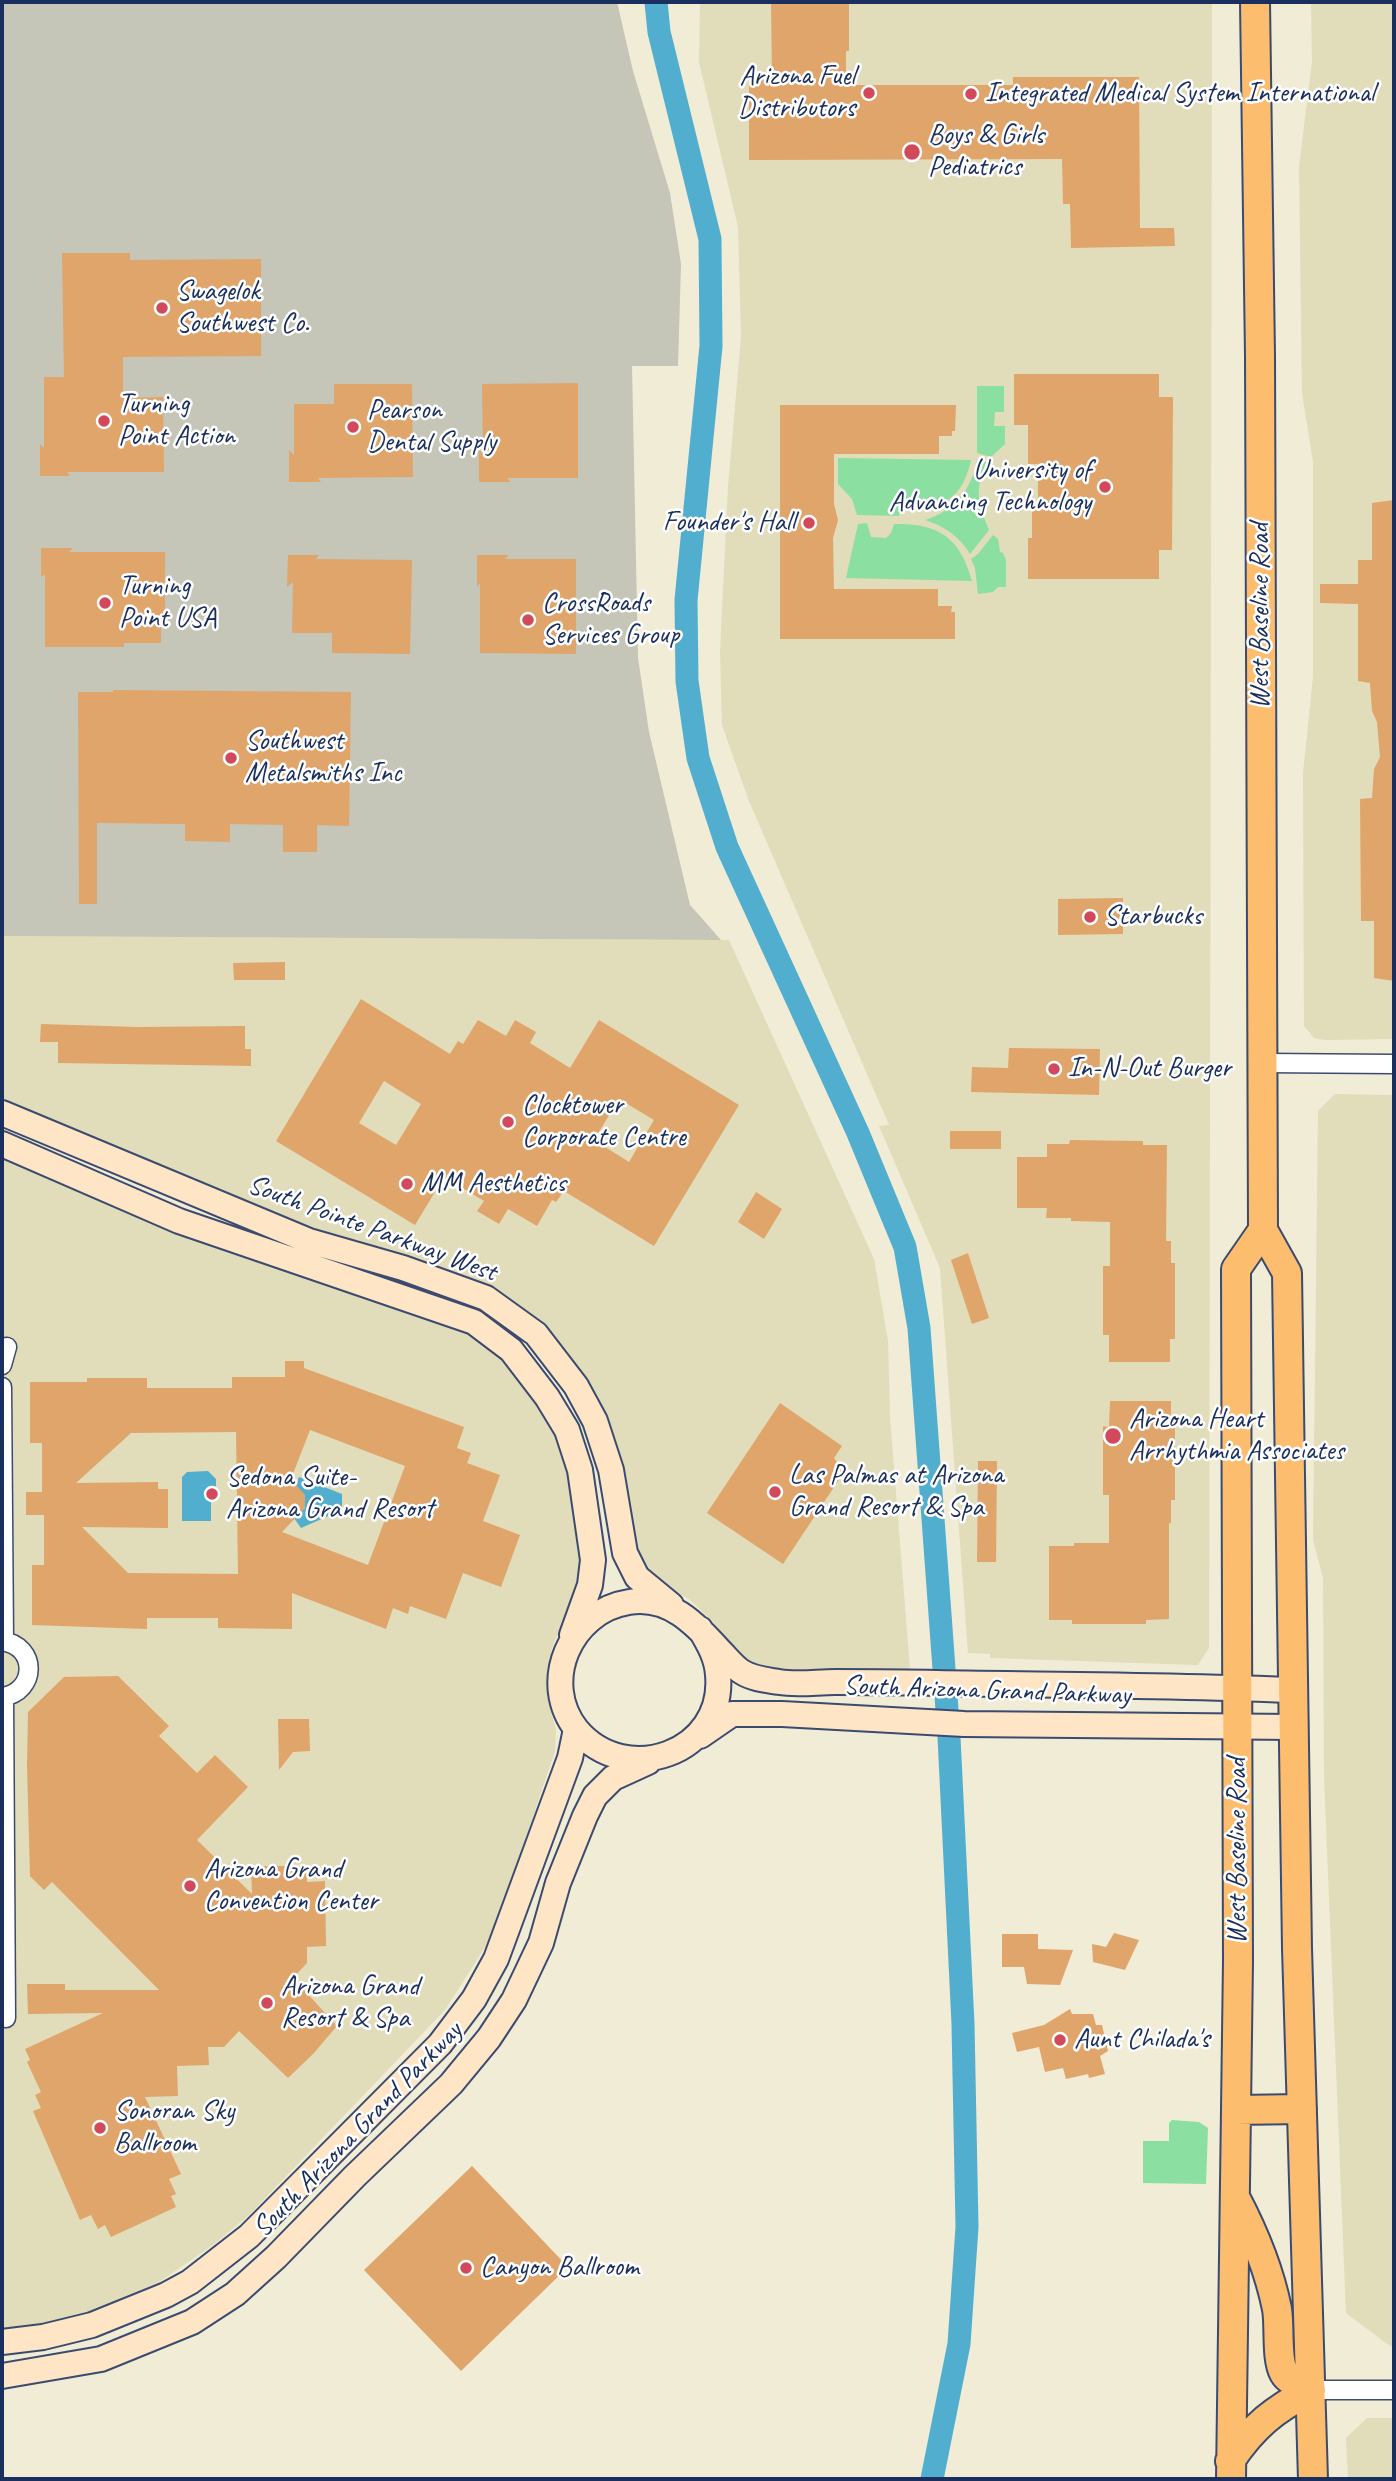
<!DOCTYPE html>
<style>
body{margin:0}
#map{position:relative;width:1396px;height:2481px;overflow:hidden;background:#f0ecd6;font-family:Caveat,sans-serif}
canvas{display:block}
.frame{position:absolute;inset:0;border:4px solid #1b2f5e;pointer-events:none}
</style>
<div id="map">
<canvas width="1396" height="2481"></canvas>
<div class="frame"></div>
</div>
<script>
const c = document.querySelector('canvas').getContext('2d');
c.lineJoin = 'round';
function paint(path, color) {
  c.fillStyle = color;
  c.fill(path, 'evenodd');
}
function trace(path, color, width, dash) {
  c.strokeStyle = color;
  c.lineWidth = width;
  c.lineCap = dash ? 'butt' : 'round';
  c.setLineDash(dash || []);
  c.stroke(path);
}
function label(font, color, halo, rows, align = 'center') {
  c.font = font + ' Caveat,sans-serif';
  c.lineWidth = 5;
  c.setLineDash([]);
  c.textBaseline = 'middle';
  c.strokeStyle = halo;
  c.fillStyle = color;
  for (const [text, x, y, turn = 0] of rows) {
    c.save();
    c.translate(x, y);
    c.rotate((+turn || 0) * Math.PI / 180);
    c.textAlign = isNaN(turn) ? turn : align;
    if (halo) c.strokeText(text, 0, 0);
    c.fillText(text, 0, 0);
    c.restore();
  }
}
paint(new Path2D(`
 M700,2H1212L1209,1648L1198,1665L990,1658V1654L968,1653L940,1268L879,1126L889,1125L749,801L722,725L720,652L728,487L741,337L738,227L699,62Z
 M1311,2H1394V1039L1325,1040L1314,1038L1304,1026L1303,773L1313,677V462L1302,393L1299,167L1312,62Z
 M2,936L729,940L874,1259L888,1341L890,1417L910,1669H761L743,1659L727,1645L714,1623L689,1599L651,1580L638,1562L615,1450L480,1284L445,1270L319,1238L2,1104Z
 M1335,1094L1394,1095V2346H1390L1346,2313L1324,1776L1323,1578L1313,1540L1318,1111Z
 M2,1155L470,1329L520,1370L558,1434L570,1482L581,1563L578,1587L552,1648L547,1674L548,1701L556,1730L555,1751L494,1933L445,2010L249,2215L213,2245L159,2282L81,2315L28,2328L2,2330Z
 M1367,2418H1394V2479H1348L1346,2438Z`), '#e1dcba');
paint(new Path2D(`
 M2,2H617L633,71L670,193L681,264L678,366H632L638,658L649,732L690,905L721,940L2,936Z`), '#c5c5b8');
paint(new Path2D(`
 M977,386H1004V412H995L994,426H1005V444L991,457L977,453Z
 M838,458L971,460C964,490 954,499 927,512L920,501L913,500L903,503L899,516L857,515L852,499L838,484Z
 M977,459L987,462C974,488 978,504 989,530L970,554C959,536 944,526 925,520C954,511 972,490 977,459Z
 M867,523L871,537L886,538L891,533L894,524C938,523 960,537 972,581L846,578L858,524Z
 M993,535L998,539L1000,552L1003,553L1006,560V587H998L993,592L978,594L975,568L971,559L978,554Z
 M1172,2120L1199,2122L1208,2128L1206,2184L1143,2183V2141H1169V2123Z`), '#8bdfa1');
paint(new Path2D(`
 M208,1471L216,1479V1490L211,1493V1521H182V1477L187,1472Z
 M299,1477L342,1494V1510L301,1528L294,1518L305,1508V1495L295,1486Z`), '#51aecf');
trace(new Path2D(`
 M656,2L659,32L710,239L711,346L686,600L687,681L698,758L727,847L858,1133L905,1247L919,1328L949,1737L963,2024L967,2227L959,2344L932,2479`), '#51aecf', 23);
paint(new Path2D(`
 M771,2H849V51H846V85H1013V77H1139L1140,228H1174L1175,246L1071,248L1070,204H1063L1062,159L749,160V78H772Z
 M62,253H130V260L261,259V356L123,357V398L163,397L164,472H67L70,476H40V444L44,448V377H64Z
 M1014,374H1159V397H1173L1172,550H1159V579H1028V538H1032V510H1038V464H1028V425H1014Z
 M578,383V478H507L511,482H479V450L483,454L482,384Z
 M334,384H412L413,477L318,478L321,482H289V450L294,455V404H334Z
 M780,405H956L955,431H952V436H939V454H834V504L838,520L833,538L834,589H938V606H952L951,612H955V639H780Z
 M1394,500V981L1374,978V921H1361L1360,799L1372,798L1374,769L1380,757L1377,722L1372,711L1370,683L1358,681V604L1320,603V584H1358V560H1372V503Z
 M41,548H73L69,552H165V626H161V643H124V647H45V574L41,577Z
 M288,555H319L316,559L412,560L410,654L332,653V633H292L293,582L287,587Z
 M477,555H509L505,559H576V654L480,653V583L477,587Z
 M113,690L351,692L349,826L317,825V852H283V825L230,824V842L185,841V824L97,823V904H79L78,692H113Z
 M1123,898V934L1058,935V899Z
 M285,962V980H234L233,963Z
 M361,999L450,1054L458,1041L463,1044L478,1020L506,1036L515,1020L536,1032L530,1043L570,1068L599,1020L739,1105L654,1246L564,1191L556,1202L552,1200L537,1226L508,1209L499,1224L477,1211L484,1201L444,1177L415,1225L276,1141ZM384,1081L421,1104L396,1145L359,1123ZM619,1099L654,1120L629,1162L594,1140Z
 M41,1024L138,1027L245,1026V1049H251V1066L58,1063V1042H40Z
 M1009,1048L1100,1049L1099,1095L971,1092L972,1067L1008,1068Z
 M950,1131H1001V1149H950Z
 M1070,1140L1143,1141V1145H1167L1166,1241H1171V1263H1175V1339H1170V1362H1109V1335H1103V1266H1110V1222L1071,1221V1218H1046L1047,1208H1017V1157H1047V1144H1069Z
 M756,1192L782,1209L764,1239L738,1222Z
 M968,1253L989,1318L972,1324L951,1260Z
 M285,1361H304V1368L464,1427L457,1448L471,1453L467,1463L500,1475L483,1521L520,1535L501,1587L463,1573L446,1619L410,1606L408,1614L393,1608L386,1629L292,1593V1629L218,1628V1618H147V1629L32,1625V1565H44V1515H26V1492H42V1443H30V1382H87V1378H147V1388H232V1377H285ZM310,1430L405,1466L368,1565L282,1532L305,1508V1495L291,1479ZM236,1432L238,1574L128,1573L82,1527L168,1528V1489H158V1482L76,1483L131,1433Z
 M1110,1401H1171V1423H1175V1500H1171V1523H1169V1619L1146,1620V1624H1072V1620H1049V1546H1074V1543H1109V1495H1103V1426L1109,1427Z
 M780,1403L842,1446L834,1458L844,1472L783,1564L707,1513Z
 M978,1461H997L996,1562H977Z
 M118,1676L169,1726L159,1736L197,1773L215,1755L248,1787L197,1840L252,1894L251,1866H306L307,1882L325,1881L326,1946L307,1947V1963L293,1978L337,2026L313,2054L288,2078L239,2031L224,2047H208L209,2065L177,2066L178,2096L145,2097L181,2174L169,2179L176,2194L171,2196L176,2207L111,2237L105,2225L98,2229L91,2215L80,2220L33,2111L41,2108L35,2095L41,2092L27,2062L30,2060L25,2049L103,2013L28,2014L27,1984H65V1990H159L52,1882L44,1890L30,1876L27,1766L28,1712L64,1677Z
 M278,1719H309L310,1751L293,1752L279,1770Z
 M1114,1933L1139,1940L1125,1970L1093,1962L1092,1944L1106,1947Z
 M1002,1934H1038V1949L1073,1950L1060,1985L1027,1984L1024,1967H1002Z
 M1070,2009L1072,2014H1093L1096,2025H1102L1108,2051L1100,2056L1105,2074L1089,2078L1088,2074L1066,2079L1063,2068L1045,2072L1039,2047L1017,2052L1012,2033L1044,2025Z
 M472,2166L568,2267L461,2371L364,2270Z`), '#e0a56b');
const street = new Path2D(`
 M1263,1063L1394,1064
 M2,1365L7,1347
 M2,1387L4,1641
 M2,1641C38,1646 37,1692 2,1697
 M4,1697L6,2018
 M1311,2390H1394`);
const secondary = new Path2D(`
 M2,1113L309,1241L403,1268L486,1298L536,1334L576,1386L595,1421L611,1470L625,1553L637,1577L671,1605
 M2,1144L179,1221L474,1322L511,1350L547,1397L567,1430L580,1470L593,1560L590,1585L572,1635
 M700,1629C709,1644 717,1658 718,1675C725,1753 626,1788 577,1730C539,1683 570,1611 629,1602C670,1595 697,1626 722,1653C728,1659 734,1667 742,1672C753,1679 767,1680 779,1682C797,1685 817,1682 835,1682C869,1682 902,1682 936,1683C1055,1685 1174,1685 1293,1690
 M700,1736L732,1714H782L964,1724L1294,1727
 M2,2342L43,2337L92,2325L166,2295L190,2282L249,2236L440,2044L474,1999L496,1959L570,1758L576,1729
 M2,2376L101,2359L192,2322L235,2294L276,2257L355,2176L451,2084L489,2038L514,2000L541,1943L558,1883L585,1816L595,1796L613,1778L648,1762`);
const primary = new Path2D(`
 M1255,2L1260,356L1263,1230L1287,1273L1297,1948L1313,2479
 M1236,2110L1302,2109
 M1235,2197C1254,2233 1269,2269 1277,2309C1280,2326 1276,2359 1284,2373C1289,2382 1302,2385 1311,2390
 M1230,2461C1254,2425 1274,2410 1311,2390
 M1231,2479L1238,1961L1236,1269L1263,1230`);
trace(street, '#3b4b70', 21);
trace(secondary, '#3b4b70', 28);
trace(primary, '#3b4b70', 32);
trace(street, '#fff', 18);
trace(secondary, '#fee5c5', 24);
trace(primary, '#fcbd6f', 28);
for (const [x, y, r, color] of [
 [869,93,7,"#d1495b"],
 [971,94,7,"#d1495b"],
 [912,152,9,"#d1495b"],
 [162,308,7,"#d1495b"],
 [104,421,7,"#d1495b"],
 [353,427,7,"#d1495b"],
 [1105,487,7,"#d1495b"],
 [809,523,7,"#d1495b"],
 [105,603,7,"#d1495b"],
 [528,620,7,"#d1495b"],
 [231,758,7,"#d1495b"],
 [1090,917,7,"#d1495b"],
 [1054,1069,7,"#d1495b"],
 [508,1122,7,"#d1495b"],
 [407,1184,7,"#d1495b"],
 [1113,1436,9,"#d1495b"],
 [775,1492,7,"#d1495b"],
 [212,1494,7,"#d1495b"],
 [190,1886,7,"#d1495b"],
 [267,2003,7,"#d1495b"],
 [1060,2040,7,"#d1495b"],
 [100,2128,7,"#d1495b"],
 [466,2268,7,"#d1495b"]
]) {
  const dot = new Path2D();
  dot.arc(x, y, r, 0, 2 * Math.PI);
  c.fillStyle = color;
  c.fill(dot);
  trace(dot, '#fff', 2.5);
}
label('28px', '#1b2f5e', '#fff', [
 ["Arizona Fuel",855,77,"right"],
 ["Distributors",855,109,"right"],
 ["Integrated Medical System International",985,94],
 ["Boys & Girls",928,136],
 ["Pediatrics",928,168],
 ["Swagelok",176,292],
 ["Southwest Co.",176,324],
 ["Turning",118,405],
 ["Point Action",118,437],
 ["Pearson",367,411],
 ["Dental Supply",367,443],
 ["University of",1091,471,"right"],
 ["Advancing Technology",1091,503,"right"],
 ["Founder's Hall",795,523,"right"],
 ["Turning",119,587],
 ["Point USA",119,619],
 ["CrossRoads",542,604],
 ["Services Group",542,636],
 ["Southwest",245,742],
 ["Metalsmiths Inc",245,774],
 ["Starbucks",1104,917],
 ["In-N-Out Burger",1068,1069],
 ["Clocktower",522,1106],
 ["Corporate Centre",522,1138],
 ["MM Aesthetics",421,1184],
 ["Arizona Heart",1129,1420],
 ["Arrhythmia Associates",1129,1452],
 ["Las Palmas at Arizona",789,1476],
 ["Grand Resort & Spa",789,1508],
 ["Sedona Suite-",226,1478],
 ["Arizona Grand Resort",226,1510],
 ["Arizona Grand",204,1870],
 ["Convention Center",204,1902],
 ["Arizona Grand",281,1987],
 ["Resort & Spa",281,2019],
 ["Aunt Chilada's",1074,2040],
 ["Sonoran Sky",114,2112],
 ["Ballroom",114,2144],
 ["Canyon Ballroom",480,2268]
], 'left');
label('28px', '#1b2f5e', '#fff', [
 ["West Baseline Road",1261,616,-90],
 ["South Pointe Parkway West",372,1229,20],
 ["South Arizona Grand Parkway",987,1691,2],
 ["West Baseline Road",1238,1851,-90],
 ["South Arizona Grand Parkway",358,2130,-46]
]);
</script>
